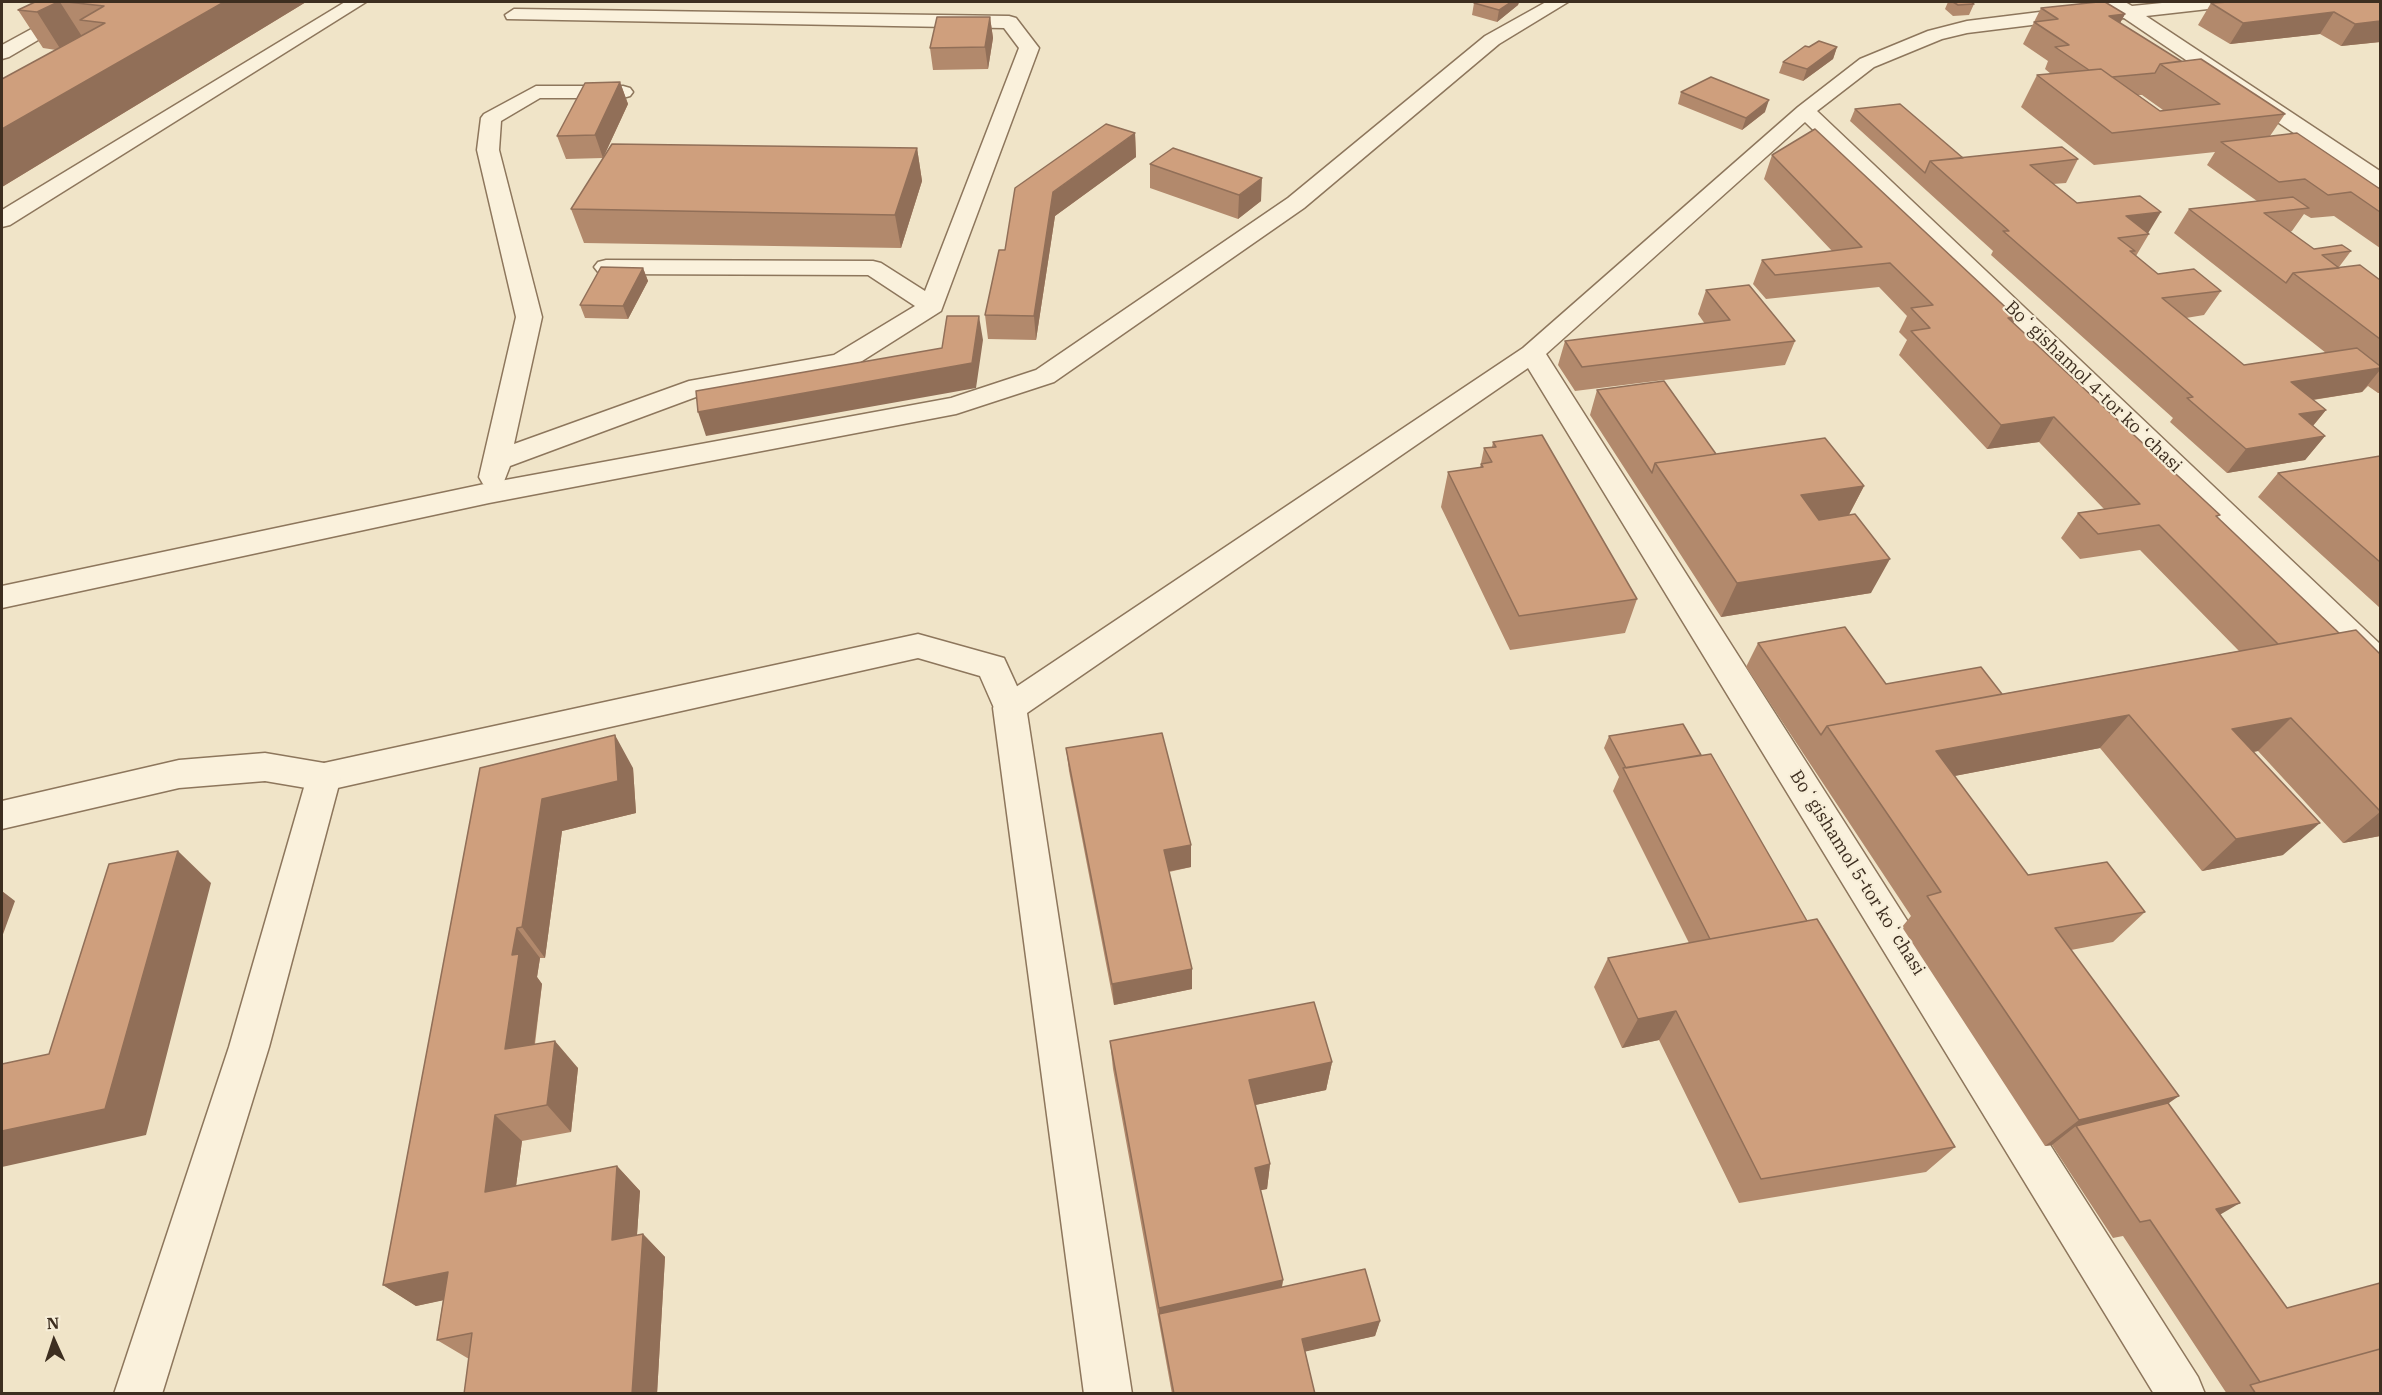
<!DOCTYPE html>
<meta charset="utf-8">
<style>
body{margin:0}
#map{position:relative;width:2382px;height:1395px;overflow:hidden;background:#f0e4c8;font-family:"IBM Plex Serif",serif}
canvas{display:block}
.frame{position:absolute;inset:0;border:3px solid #3d2e20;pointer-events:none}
.north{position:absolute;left:24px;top:1311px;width:60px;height:60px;-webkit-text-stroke:4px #f7eed8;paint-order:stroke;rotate:357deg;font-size:16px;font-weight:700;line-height:24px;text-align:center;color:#3d2e20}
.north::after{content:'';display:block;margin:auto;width:21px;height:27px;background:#3d2e20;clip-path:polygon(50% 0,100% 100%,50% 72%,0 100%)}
</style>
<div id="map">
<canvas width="2382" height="1395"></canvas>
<div class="frame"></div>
<div class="north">N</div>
</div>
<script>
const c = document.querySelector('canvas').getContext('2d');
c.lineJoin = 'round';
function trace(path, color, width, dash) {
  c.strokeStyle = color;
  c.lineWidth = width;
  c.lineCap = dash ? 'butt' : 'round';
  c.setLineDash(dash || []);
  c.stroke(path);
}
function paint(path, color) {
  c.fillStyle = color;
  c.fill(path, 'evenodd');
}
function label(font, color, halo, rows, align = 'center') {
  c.font = font + ' "IBM Plex Serif",serif';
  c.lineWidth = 4.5;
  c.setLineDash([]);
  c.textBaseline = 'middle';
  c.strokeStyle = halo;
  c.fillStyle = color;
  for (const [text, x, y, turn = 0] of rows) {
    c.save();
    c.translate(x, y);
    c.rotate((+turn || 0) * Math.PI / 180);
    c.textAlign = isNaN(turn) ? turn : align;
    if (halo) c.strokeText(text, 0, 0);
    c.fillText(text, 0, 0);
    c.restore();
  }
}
const lane = new Path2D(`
 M81,2H103L9,57L2,59V45Z
 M514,9L1009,16L1016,18L1039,48L941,311L851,368L704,394L510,466L503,484L493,486L483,484L479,477L516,317L477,150L481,118L484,114L536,86H623L630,88L633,92L630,96L623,98H540L501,121L499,150L542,317L514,444L689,381L834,355L915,306L868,275L606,274L598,272L594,267L598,262L606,260L873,261L881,263L925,291L1019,48L1004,28L507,19L505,15Z
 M918,634L1004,658L1027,708L1022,717L1010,721L998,717L980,676L918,658L324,791L265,781L179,788L2,829V801L179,760L265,753L324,763Z`);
const street = new Path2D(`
 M345,2H366L10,225L2,227V210Z
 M1546,2H1568L1499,44L1304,208L1054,382L956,414L489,503L2,608V586L489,483L951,398L1036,370L1288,198L1485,36Z
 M2104,2H2125L2132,6L2172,2H2226L2224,6L2217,8L2146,16L2380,171V188L2372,186L2124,18L2072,20L1967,33L1942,39L1874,67L1817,111L2380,644V675L2369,672L1805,122L1546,354L2198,1377L2205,1394H2154L1528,368L1027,713L1132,1394H1084L993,708L998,699L1523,348L1798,107L1860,59L1928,31L1967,21L2072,8L2108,7Z
 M324,763L336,767L341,777L269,1047L162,1394H114L229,1047L307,777L312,767Z`);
trace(lane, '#8d765c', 3);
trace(street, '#8d765c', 3);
paint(lane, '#faf1dc');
paint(street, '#faf1dc');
paint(new Path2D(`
 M35,2H306L2,187L56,50L43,48L18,10Z
 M1477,2H1519L1518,5L1497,22L1472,15L1474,3Z
 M1948,2H1971L1974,4L1969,15L1953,16L1945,9Z
 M2380,2V42L2341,46L2320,34L2230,44L2198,25L2211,3Z
 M2041,8L2125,14L2120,23L2181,61L2285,114L2270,136L2380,189V248L2334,216L2311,218L2304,214L2292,231L2290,232L2314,249L2351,251L2339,267L2380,280V393H2378L2368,386L2362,392L2313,400L2326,410L2313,426L2325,436L2305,460L2227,473L2170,422L2173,418L1991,255L1993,251L1850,121L1855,109L1963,158L2078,159L2066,183L2053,184L2077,203L2149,234L2136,256L2158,274L2221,291L2204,315L2186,318L2244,365L2326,353L2174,233L2189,209L2257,201L2207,165L2215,152L2094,165L2021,107L2037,75L2051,74L2045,69L2048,61L2023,44ZM2138,95H2142L2163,110L2160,111Z
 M990,17L993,38L988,69L933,70L930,48Z
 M1809,47H1837L1833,59L1803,81L1779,73L1783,62Z
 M620,82L628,104L603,158L566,159L557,136Z
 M1681,92L1765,112L1742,130L1678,104Z
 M1135,133L1136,157L1055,216L1036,340L988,339L985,315L1005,250Z
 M917,148L922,181L901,248L584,243L571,209Z
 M1772,155L2016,317L2013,323L2339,633L2380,654V836L2343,843L2258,751L2253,752L2283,855L2202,871L2100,748L1954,776L2028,875L2145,912L2113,942L2071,950L2168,1103L2220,1214L2287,1308L2380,1394H2227L2123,1236L2113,1238L2052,1145L2045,1146L1902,927L1911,916L1746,667L1758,643L1886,684L2002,694L2239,651L2140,550L2080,559L2061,538L2078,513L2104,509L2039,442L1987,449L1899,355L1907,340L1899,332L1907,316L1879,287L1766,299L1753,284L1762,260L1832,251L1764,179Z
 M1150,164L1261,201L1238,219L1150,188Z
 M643,268L648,281L628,319L585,318L580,305Z
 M1706,290L1795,341L1785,365L1575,391L1558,365L1565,341L1705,324L1698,314Z
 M1597,390L1716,454L1864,486L1849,515L1871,593L1721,617L1590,415Z
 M1493,442L1637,599L1625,633L1510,650L1441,507L1448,472L1480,468L1484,448L1492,447Z
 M2380,456V608L2258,497L2278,473Z
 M1609,736L1701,755L1807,921L1955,1147L1926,1172L1739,1203L1659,1040L1622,1048L1594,987L1608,958L1689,943L1613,791L1619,777L1604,748Z
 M1066,748L1191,867L1169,872L1192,989L1114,1005L1069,771Z
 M480,768H633L636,813L562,831L545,958H540L537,977L542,984L535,1044L578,1068L571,1132L522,1141L516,1186L617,1166L640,1191L637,1235L643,1234L665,1257L657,1394H464L469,1359L437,1340L443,1300L416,1306L383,1285Z
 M1110,1041L1332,1062L1326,1090L1255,1105L1270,1164L1267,1189L1260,1190L1283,1280L1282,1287L1380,1321L1375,1336L1305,1351L1315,1394H1172L1113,1069Z`), '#b2896c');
paint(new Path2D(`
 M58,2H60L83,38L61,50L37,12Z
 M224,2H306L2,187V129Z
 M1511,2H1519L1518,5L1497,22L1499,10Z
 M2334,12L2320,34L2230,44L2243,23Z
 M2125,14L2113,36L2109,16Z
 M990,17L993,38L988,69L985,47Z
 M2380,21V42L2341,46L2355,24Z
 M1837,47L1833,59L1803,81L1807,69Z
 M620,82L628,104L603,158L595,135Z
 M1769,100L1765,112L1742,130L1746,118Z
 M1135,133L1136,157L1055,216L1036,340L1034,316L1053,192Z
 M917,148L922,181L901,248L895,215Z
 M1262,178L1261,201L1238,219L1239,195Z
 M2161,212L2147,235L2126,216Z
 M643,268L648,281L628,319L623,306Z
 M979,316L983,340L976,388L706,436L698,412L972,363Z
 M2016,317L2003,341L2008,318Z
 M2380,368V370L2362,392L2272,406L2291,382Z
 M2326,410L2306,434L2299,414Z
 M2054,417L2039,442L1987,449L2001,425Z
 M2325,436L2305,460L2227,473L2246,449Z
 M1864,486L1846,520L1785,530L1801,495Z
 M1890,559L1871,593L1721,617L1737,583Z
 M2129,715L2100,748L1913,784L1936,751Z
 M2291,718L2258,751L2200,762L2232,729Z
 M615,735L633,768L636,813L562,831L545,958L522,927L542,799Z
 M2380,812V836L2343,843Z
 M2320,823L2283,855L2202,871L2236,839Z
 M1191,845V867L1165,872L1164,850Z
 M178,851L211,883L146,1135L2,1167V1131Z
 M2,891L15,901L2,937Z
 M517,928L540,958L537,977L542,984L530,1077L505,1049L512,955Z
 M1192,969V989L1114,1005L1112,984Z
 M1676,1011L1659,1040L1622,1048L1638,1019Z
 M555,1041L578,1068L571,1132L547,1105Z
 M1332,1062L1326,1090L1246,1107L1249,1080Z
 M2179,1096L2142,1122L2076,1126L2052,1145L2045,1146L2079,1120Z
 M495,1115L522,1141L512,1216L485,1192Z
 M1270,1164L1267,1189L1252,1192L1255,1168Z
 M617,1166L640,1191L635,1263L612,1240Z
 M2240,1203L2211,1220L2216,1209Z
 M643,1234L665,1257L657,1394H632Z
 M448,1272L478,1293L416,1306L383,1285Z
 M1283,1280L1279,1301L1159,1314V1308Z
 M1380,1321L1375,1336L1299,1353L1302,1339Z`), '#916f58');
const building = new Path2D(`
 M35,2H58L37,12L18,10Z
 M67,2H224L2,129V79L105,23L80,20L104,6Z
 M1477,2H1511L1499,10L1474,3Z
 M1953,2H1971L1974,4L1958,5Z
 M2098,2H2105L2125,14L2109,16L2181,61L2160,64L2155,73L2112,77L2101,69L2089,70L2055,47L2069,45L2034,22L2058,19L2041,8Z
 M2229,2H2380V21L2355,24L2334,12L2243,23L2211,3Z
 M937,17H990L985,47L930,48Z
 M1819,41L1837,47L1807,69L1783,62L1805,46L1809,47Z
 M2201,59L2285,114L2112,133L2037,75L2101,69L2160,111L2220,104L2160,64Z
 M1711,77L1769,100L1746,118L1681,92Z
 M620,82L595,135L557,136L585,83Z
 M1900,104L1963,158L1930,161L1925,173L1855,109Z
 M1106,124L1135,133L1053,192L1034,316L985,315L999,250H1005L1015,188Z
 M1815,129L2016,317L2008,318L2220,515L2216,516L2339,633L2278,644L2159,525L2098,534L2078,513L2140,504L2054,417L2001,425L1911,331L1930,328L1911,308L1933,305L1890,263L1775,275L1762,260L1862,247L1772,155Z
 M2297,133L2380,189V212L2351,192L2328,195L2305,179L2279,182L2221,142Z
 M612,144L917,148L895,215L571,209Z
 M2062,147L2078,159L2030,165L2077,203L2140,196L2161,212L2126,216L2149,234L2118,238L2135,251H2130L2158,274L2194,269L2221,291L2162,298L2244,365L2357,348L2380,366V368L2291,382L2326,410L2299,414L2325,436L2246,449L2187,398L2193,397L2003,231H2009L1930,161Z
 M1173,148L1262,178L1239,195L1150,164Z
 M2293,197L2309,208L2264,213L2314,249L2342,245L2351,251L2322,255L2339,268L2293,273L2286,283L2189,209Z
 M2360,265L2380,280V339L2293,273Z
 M601,267L643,268L623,306L580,305Z
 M1749,285L1795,341L1582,367L1565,341L1730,320L1706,290Z
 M947,316H979L972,363L698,412L696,391L942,348Z
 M1664,381L1716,454L1655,463L1652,473L1597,390Z
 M1542,435L1637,599L1519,616L1448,472L1483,467L1481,464L1492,462L1484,448L1496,447L1493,442Z
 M1825,438L1864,486L1801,495L1819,520L1855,514L1890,559L1737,583L1655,463Z
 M2380,456V562L2278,473Z
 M1845,627L1886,684L1981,667L2002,694L1827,726L1821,735L1758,643Z
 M2356,630L2380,654V811L2291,718L2232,729L2320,823L2236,839L2129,715L1936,751L2028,875L2107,862L2145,912L2055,928L2179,1096L2079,1120L1927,896L1941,892L1827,726Z
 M1683,724L1701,755L1626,768L1609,736Z
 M1162,733L1191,845L1164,850L1192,969L1112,984L1066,748Z
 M615,735L618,781L542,799L522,927L517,928L512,955L519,954L505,1049L555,1041L547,1105L495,1115L485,1192L617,1166L612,1240L643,1234L632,1394H464L472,1333L437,1340L448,1272L383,1285L480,768Z
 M1711,754L1807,921L1710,939L1623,768Z
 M178,851L105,1109L2,1131V1064L49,1054L109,864Z
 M1817,919L1955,1147L1761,1179L1676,1011L1638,1019L1608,958Z
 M1314,1002L1332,1062L1249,1080L1270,1164L1255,1168L1283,1280L1159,1308L1110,1041Z
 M2168,1103L2240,1203L2216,1209L2287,1308L2380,1283V1349L2260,1382L2150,1220L2140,1222L2076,1126Z
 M1365,1269L1380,1321L1302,1339L1315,1394H1174L1159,1314Z
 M2380,1349V1394H2256L2250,1385Z`);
paint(building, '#cf9f7d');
trace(building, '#916f58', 1.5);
label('18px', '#3d2e20', '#f7eed8', [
 ["Boʻgishamol 4-tor koʻchasi",2093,387,44],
 ["Boʻgishamol 5-tor koʻchasi",1857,873,58]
]);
</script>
